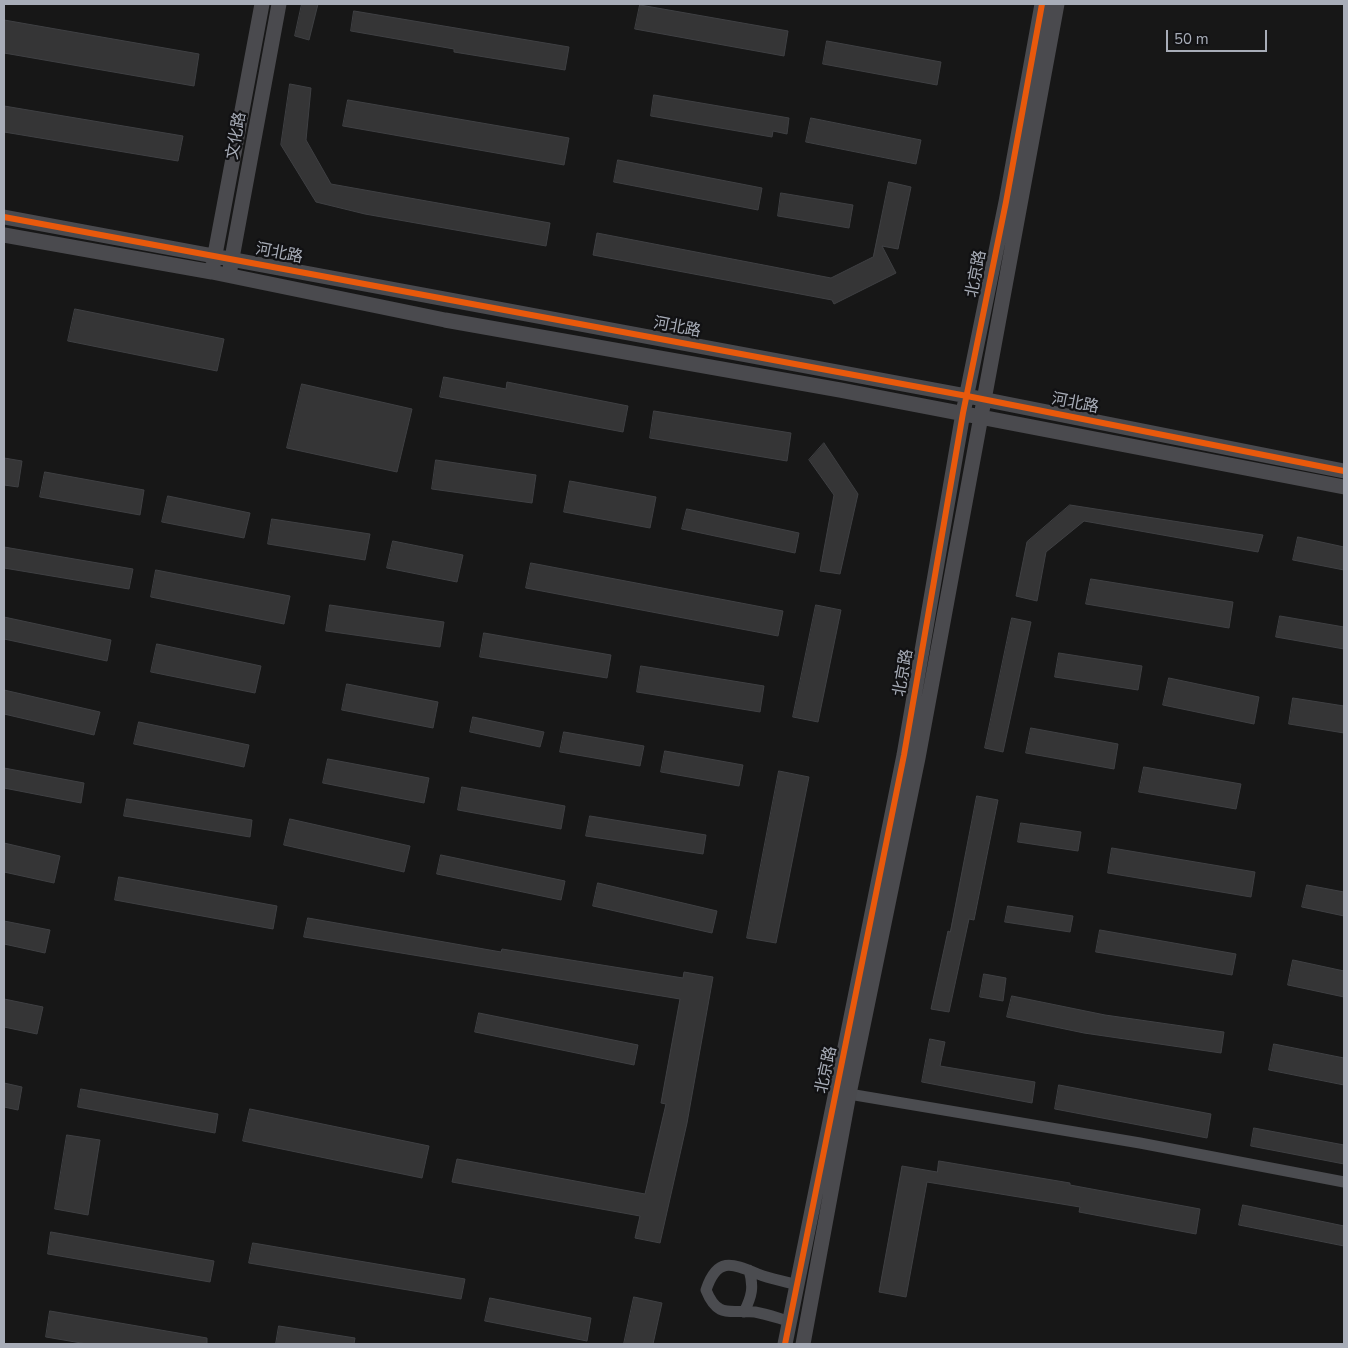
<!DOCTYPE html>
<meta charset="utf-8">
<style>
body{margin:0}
#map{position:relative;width:1348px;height:1348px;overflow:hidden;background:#171717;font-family:"Nunito Sans",sans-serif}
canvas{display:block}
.frame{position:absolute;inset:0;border:5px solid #a8adb8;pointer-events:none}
.scale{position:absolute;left:1166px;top:30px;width:101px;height:22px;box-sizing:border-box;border:2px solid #a8adb8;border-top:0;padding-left:6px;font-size:15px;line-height:18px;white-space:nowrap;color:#a8adb8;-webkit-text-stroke:4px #111113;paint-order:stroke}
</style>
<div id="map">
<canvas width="1348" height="1348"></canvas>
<div class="frame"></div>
<div class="scale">50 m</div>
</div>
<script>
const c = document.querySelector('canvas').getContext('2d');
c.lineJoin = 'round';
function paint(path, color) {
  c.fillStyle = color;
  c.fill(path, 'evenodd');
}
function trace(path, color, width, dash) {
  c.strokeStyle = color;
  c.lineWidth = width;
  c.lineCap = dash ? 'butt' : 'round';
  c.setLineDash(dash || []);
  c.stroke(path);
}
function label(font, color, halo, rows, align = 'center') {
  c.font = font + ' "Nunito Sans","Noto Sans SC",sans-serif';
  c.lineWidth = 4.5;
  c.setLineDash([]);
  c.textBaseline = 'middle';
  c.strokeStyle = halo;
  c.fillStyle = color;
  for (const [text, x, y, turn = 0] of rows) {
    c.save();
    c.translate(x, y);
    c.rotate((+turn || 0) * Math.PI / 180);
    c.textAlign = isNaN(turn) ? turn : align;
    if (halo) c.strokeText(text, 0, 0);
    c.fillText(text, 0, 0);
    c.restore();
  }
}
const building = new Path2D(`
 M302,4H318L309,40L295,36Z
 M640,5L788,31L784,56L635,29Z
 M354,11L569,47L565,70L454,52V49L351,31Z
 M4,20L199,54L194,86L4,53Z
 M827,41L941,62L937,85L823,64Z
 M290,84L311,88L306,140L331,184L550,223L546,246L365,214L316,202L281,145Z
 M654,95L789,118L787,134L773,131L772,137L651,116Z
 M348,100L569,138L564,165L343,126Z
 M4,106L183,136L178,161L4,132Z
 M811,118L921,140L916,164L806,142Z
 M618,160L762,188L758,210L614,182Z
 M889,182L911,187L898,249L882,246L896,273L834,304L832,300L593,255L597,233L831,278L873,257Z
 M781,193L853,205L849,228L778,216Z
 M75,309L224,339L217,371L68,341Z
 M444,377L506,389L507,382L628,406L623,432L440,397Z
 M302,384L412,409L397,472L287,448Z
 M654,411L791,433L787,461L650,438Z
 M824,443L858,494L840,574L820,571L834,495L809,460Z
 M4,458L22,461L18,487L4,485Z
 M436,460L536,475L532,503L432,489Z
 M45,472L144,490L140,515L40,497Z
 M570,481L656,497L650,528L564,512Z
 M168,496L250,513L244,538L162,522Z
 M1070,505L1263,535L1258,552L1084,521L1046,552L1037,601L1016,596L1027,542Z
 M687,509L799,533L795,553L682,529Z
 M272,519L370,534L365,560L268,544Z
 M1298,537L1344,547V570L1293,560Z
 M393,541L463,555L457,582L387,568Z
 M4,547L133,569L129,589L4,568Z
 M531,563L783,611L778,636L526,588Z
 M156,570L290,596L284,624L151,597Z
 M1091,579L1233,602L1229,628L1086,604Z
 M330,605L444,622L440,647L326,631Z
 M816,605L841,610L818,722L793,717Z
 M1280,616L1344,627V649L1276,637Z
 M4,617L111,640L107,661L4,639Z
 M1012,618L1031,622L1003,752L985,748Z
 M484,633L611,655L607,678L480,657Z
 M157,644L261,666L255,693L151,672Z
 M1059,653L1142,666L1138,690L1055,677Z
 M641,666L764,686L760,712L637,692Z
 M1169,678L1259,697L1254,724L1163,705Z
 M347,684L438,702L433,728L342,710Z
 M4,690L100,712L94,735L4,714Z
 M1293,698L1344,706V733L1289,724Z
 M473,717L544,732L540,747L470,732Z
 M139,722L249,745L244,767L134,744Z
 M1031,728L1118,744L1114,769L1026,753Z
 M564,732L644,746L640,766L560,752Z
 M665,751L743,765L739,786L661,772Z
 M328,759L429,778L424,803L323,783Z
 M1144,767L1241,784L1236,809L1139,792Z
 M4,768L84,783L81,803L4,788Z
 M779,771L809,777L776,943L747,938Z
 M462,787L565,806L561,829L458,810Z
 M977,796L998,800L974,920L969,919L949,1012L931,1009L948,931L950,932Z
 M127,799L252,820L250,837L124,816Z
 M590,816L706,835L703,854L586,836Z
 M290,819L410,846L404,872L284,845Z
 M1021,823L1081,832L1078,851L1018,842Z
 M4,843L60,856L54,883L4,872Z
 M1112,848L1255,872L1251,897L1108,873Z
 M441,855L565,881L561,900L437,874Z
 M119,877L277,906L273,929L115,900Z
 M598,883L717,911L712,933L593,906Z
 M1307,885L1344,892V916L1302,907Z
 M1008,906L1073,916L1070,932L1005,922Z
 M308,918L501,952L502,949L683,978L684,972L713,977L687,1123L660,1243L635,1238L640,1216L452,1182L457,1159L645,1194L666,1104L661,1103L680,999L304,937Z
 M4,921L50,930L45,953L4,944Z
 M1100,930L1236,954L1232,975L1096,952Z
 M1293,960L1344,971V997L1288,985Z
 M984,974L1006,978L1003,1001L980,997Z
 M1012,996L1105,1015L1224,1032L1221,1053L1084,1033L1007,1017Z
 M4,999L43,1007L37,1034L4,1027Z
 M479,1013L638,1045L634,1065L475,1032Z
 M930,1039L945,1042L940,1066L1035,1082L1032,1103L922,1082Z
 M1274,1044L1344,1058V1085L1269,1070Z
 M4,1083L22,1087L18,1110L4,1107Z
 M1059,1085L1211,1114L1207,1138L1055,1109Z
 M81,1089L218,1114L215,1133L78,1107Z
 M250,1109L429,1146L422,1178L243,1141Z
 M1254,1128L1344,1145V1164L1251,1146Z
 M67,1135L100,1140L88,1215L55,1209Z
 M939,1161L1070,1183V1185L1200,1209L1196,1234L1079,1212L1080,1207L927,1182L906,1297L879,1292L902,1166L937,1172Z
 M1243,1205L1344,1226V1246L1239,1225Z
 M51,1232L214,1261L210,1282L48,1254Z
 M253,1243L465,1279L461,1299L249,1263Z
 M634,1297L662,1303L653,1344H624Z
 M490,1298L591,1318L587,1341L485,1321Z
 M50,1311L207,1338V1344H87L46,1337Z
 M279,1326L355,1338L354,1344H276Z`);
paint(building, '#353536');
trace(building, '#3f4043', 1);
trace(new Path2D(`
 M849,1094L1140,1143L1344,1182
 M744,1312C752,1296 754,1287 749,1270
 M789,1321C778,1318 766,1314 755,1312C731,1309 718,1320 706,1290C717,1257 731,1263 758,1274C770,1279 784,1281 797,1285`), '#4b4c50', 11);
trace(new Path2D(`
 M4,217L967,396L1344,471
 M4,235L212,272L445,320L840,390L1344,487
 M213,265L262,4
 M230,269L279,4
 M785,1344L904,755L963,413L1006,202L1042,4
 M803,1344L849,1094L918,758L1057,4`), '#4a4a4e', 15);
trace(new Path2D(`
 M4,217L967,396L1344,471
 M785,1344L904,755L963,413L1006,202L1042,4`), '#e8590c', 6);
label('16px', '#a8adb8', '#111113', [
 ["文化路",237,136,-80],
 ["河北路",279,254,11],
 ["北京路",977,274,-79],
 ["河北路",677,328,11],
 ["河北路",1075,404,11],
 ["北京路",904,673,-80],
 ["北京路",827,1070,-78]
]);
</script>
